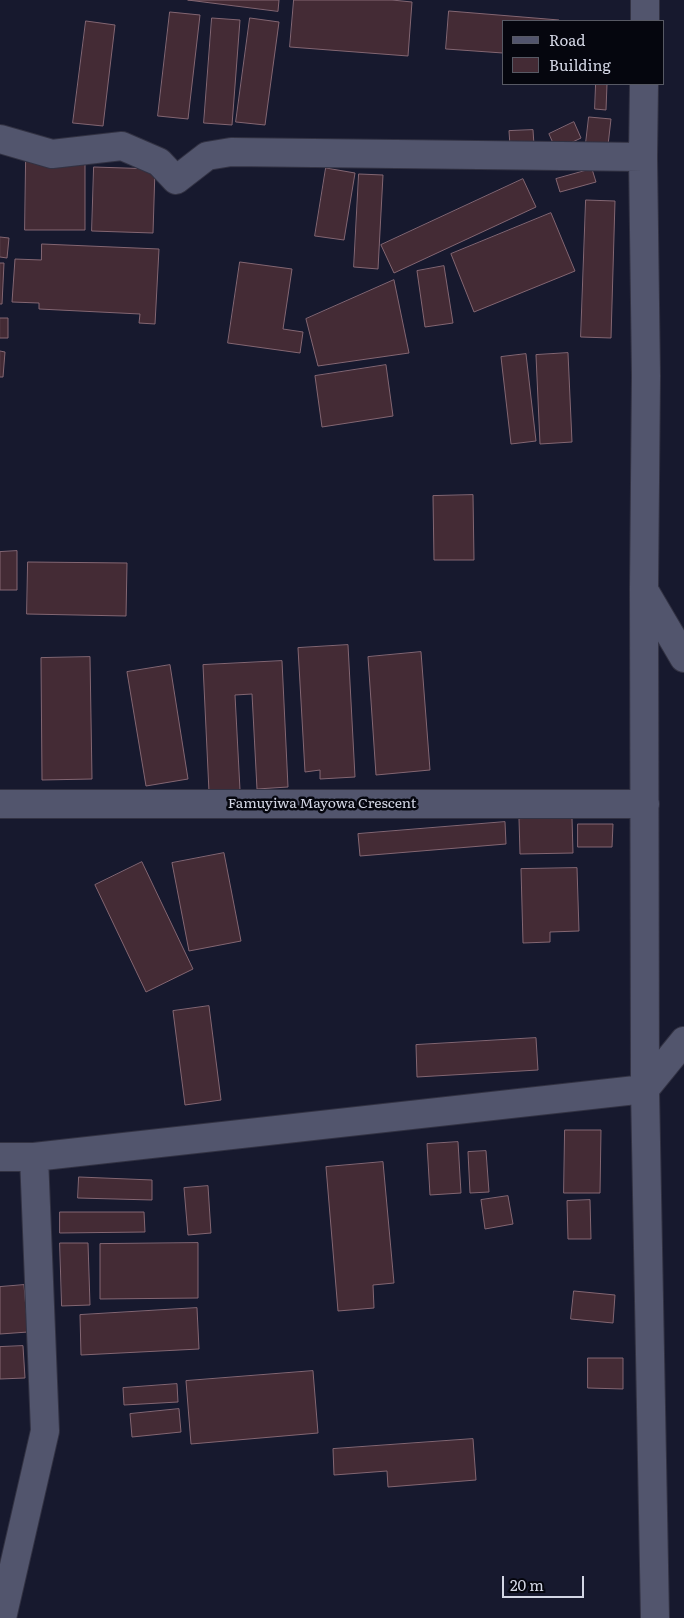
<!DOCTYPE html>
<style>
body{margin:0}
#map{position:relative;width:684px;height:1618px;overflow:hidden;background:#17192e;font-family:Literata,serif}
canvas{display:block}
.legend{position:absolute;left:502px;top:20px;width:162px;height:65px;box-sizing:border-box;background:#05060e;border:1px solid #575964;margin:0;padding:6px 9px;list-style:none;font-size:15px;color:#d3d6e4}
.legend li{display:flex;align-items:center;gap:10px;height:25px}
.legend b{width:25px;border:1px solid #575964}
.scale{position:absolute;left:502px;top:1576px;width:82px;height:22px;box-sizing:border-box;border:2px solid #d3d6e4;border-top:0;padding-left:6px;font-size:15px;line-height:18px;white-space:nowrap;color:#d3d6e4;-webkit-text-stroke:4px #05060e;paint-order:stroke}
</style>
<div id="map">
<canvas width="684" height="1618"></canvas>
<ul class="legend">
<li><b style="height:6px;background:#52556d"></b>Road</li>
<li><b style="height:14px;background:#442b35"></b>Building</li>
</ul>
<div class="scale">20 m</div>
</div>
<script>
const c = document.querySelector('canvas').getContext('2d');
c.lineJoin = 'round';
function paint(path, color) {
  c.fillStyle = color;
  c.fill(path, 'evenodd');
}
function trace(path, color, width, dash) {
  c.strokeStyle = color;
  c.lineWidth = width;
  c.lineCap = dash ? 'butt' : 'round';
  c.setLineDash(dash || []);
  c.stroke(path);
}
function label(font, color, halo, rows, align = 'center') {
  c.font = font + ' Literata,serif';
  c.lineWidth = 5;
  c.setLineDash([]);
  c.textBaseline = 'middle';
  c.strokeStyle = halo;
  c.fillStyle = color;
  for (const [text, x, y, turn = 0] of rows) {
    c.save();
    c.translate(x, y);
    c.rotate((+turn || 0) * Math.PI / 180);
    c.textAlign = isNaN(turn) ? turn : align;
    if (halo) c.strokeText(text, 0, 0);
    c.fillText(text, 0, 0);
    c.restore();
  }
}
const building = new Path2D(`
 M188,0H279L278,11Z
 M294,0H392L412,2L408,56L290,47Z
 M449,11L559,20L558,21H503V53L446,49Z
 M170,12L200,15L188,119L158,116Z
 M212,18L240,20L232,125L204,123Z
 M250,18L279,22L265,125L236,122Z
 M86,21L115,25L103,126L73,123Z
 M596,84H607L606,110L595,109Z
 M589,117L611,119L608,145L586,143Z
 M574,122L581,138L556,150L549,134Z
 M533,130L534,145L510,146L509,131Z
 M26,160H85V230H25Z
 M94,167L155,169L153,233L92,231Z
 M326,168L355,173L344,240L315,236Z
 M592,169L596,182L560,192L556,179Z
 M359,174L383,175L378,269L354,267Z
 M523,179L536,207L394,273L381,245Z
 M586,200L615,201L611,338L581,337Z
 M551,213L575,271L474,312L451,254Z
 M0,237L9,238L7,258L0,257Z
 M42,244L159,249L155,324L139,323L140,314L39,309V303L12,302L15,259L41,260Z
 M240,262L292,269L283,329L303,332L300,353L228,343Z
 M0,263H4L2,304H0Z
 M444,266L453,323L425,327L417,271Z
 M394,280L409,353L318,366L306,319Z
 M0,318H8V338H0Z
 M0,351L5,352L3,377H0Z
 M568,353L572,442L540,444L536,355Z
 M526,354L536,441L511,444L501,357Z
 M386,365L393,416L322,427L315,376Z
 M473,495L474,560H434L433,496Z
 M17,551V590H0V552Z
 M28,562L127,563L126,616L27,614Z
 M348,645L355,777L320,779V770L305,772L298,648Z
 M421,652L430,770L376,775L368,657Z
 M90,657L92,779L42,780L41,658Z
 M282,661L288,787L257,789L252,694L235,695L240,790L209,792L203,665Z
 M170,665L188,779L146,786L127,672Z
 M572,818L573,853L520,854L519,819Z
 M505,822L506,844L360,856L358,834Z
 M578,824H613L612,847H578Z
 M224,853L241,941L189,951L172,863Z
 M142,862L193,969L146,992L95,885Z
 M577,868L579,931L550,932V942L523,943L521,869Z
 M209,1006L221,1100L185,1105L173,1011Z
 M536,1038L538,1070L417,1077L416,1045Z
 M565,1130H601L600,1193H564Z
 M458,1142L461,1193L430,1195L427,1144Z
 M486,1151L489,1192L470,1193L468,1152Z
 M383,1162L394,1283L373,1285L374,1308L338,1311L326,1167Z
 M79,1177L152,1180V1200L78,1198Z
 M208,1186L211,1233L188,1235L184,1188Z
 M508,1196L513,1224L485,1229L481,1200Z
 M590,1200L591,1239H568L567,1201Z
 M60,1212H144L145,1232L60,1233Z
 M60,1243H88L90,1305L62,1306Z
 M198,1243V1298L100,1299V1244Z
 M24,1285L28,1332L0,1334V1287Z
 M574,1291L615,1295L613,1323L571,1319Z
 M197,1308L199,1349L81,1355L80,1315Z
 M23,1346L25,1378L0,1379V1347Z
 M588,1358H623V1389L588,1388Z
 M313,1371L318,1433L191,1444L186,1381Z
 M177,1384L178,1402L124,1405L123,1388Z
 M179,1409L181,1432L132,1437L130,1414Z
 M473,1439L476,1480L388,1487L387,1471L334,1475L333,1449Z`);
paint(building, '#442b35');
trace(building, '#836672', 1);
const minor = new Path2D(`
 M645,21V0
 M644,84L643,157L646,376L644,589L645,1089L655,1618
 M0,139L52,154L122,146L159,162L176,180L207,156L231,152L643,157
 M644,590L684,658
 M0,804H645
 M0,1157H34L645,1089L684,1041
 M2,1618L45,1431L34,1157`);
trace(minor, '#323243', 30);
trace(minor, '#52556d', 28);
label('14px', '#d3d6e4', '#05060e', [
 ["Famuyiwa Mayowa Crescent",322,804]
]);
</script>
